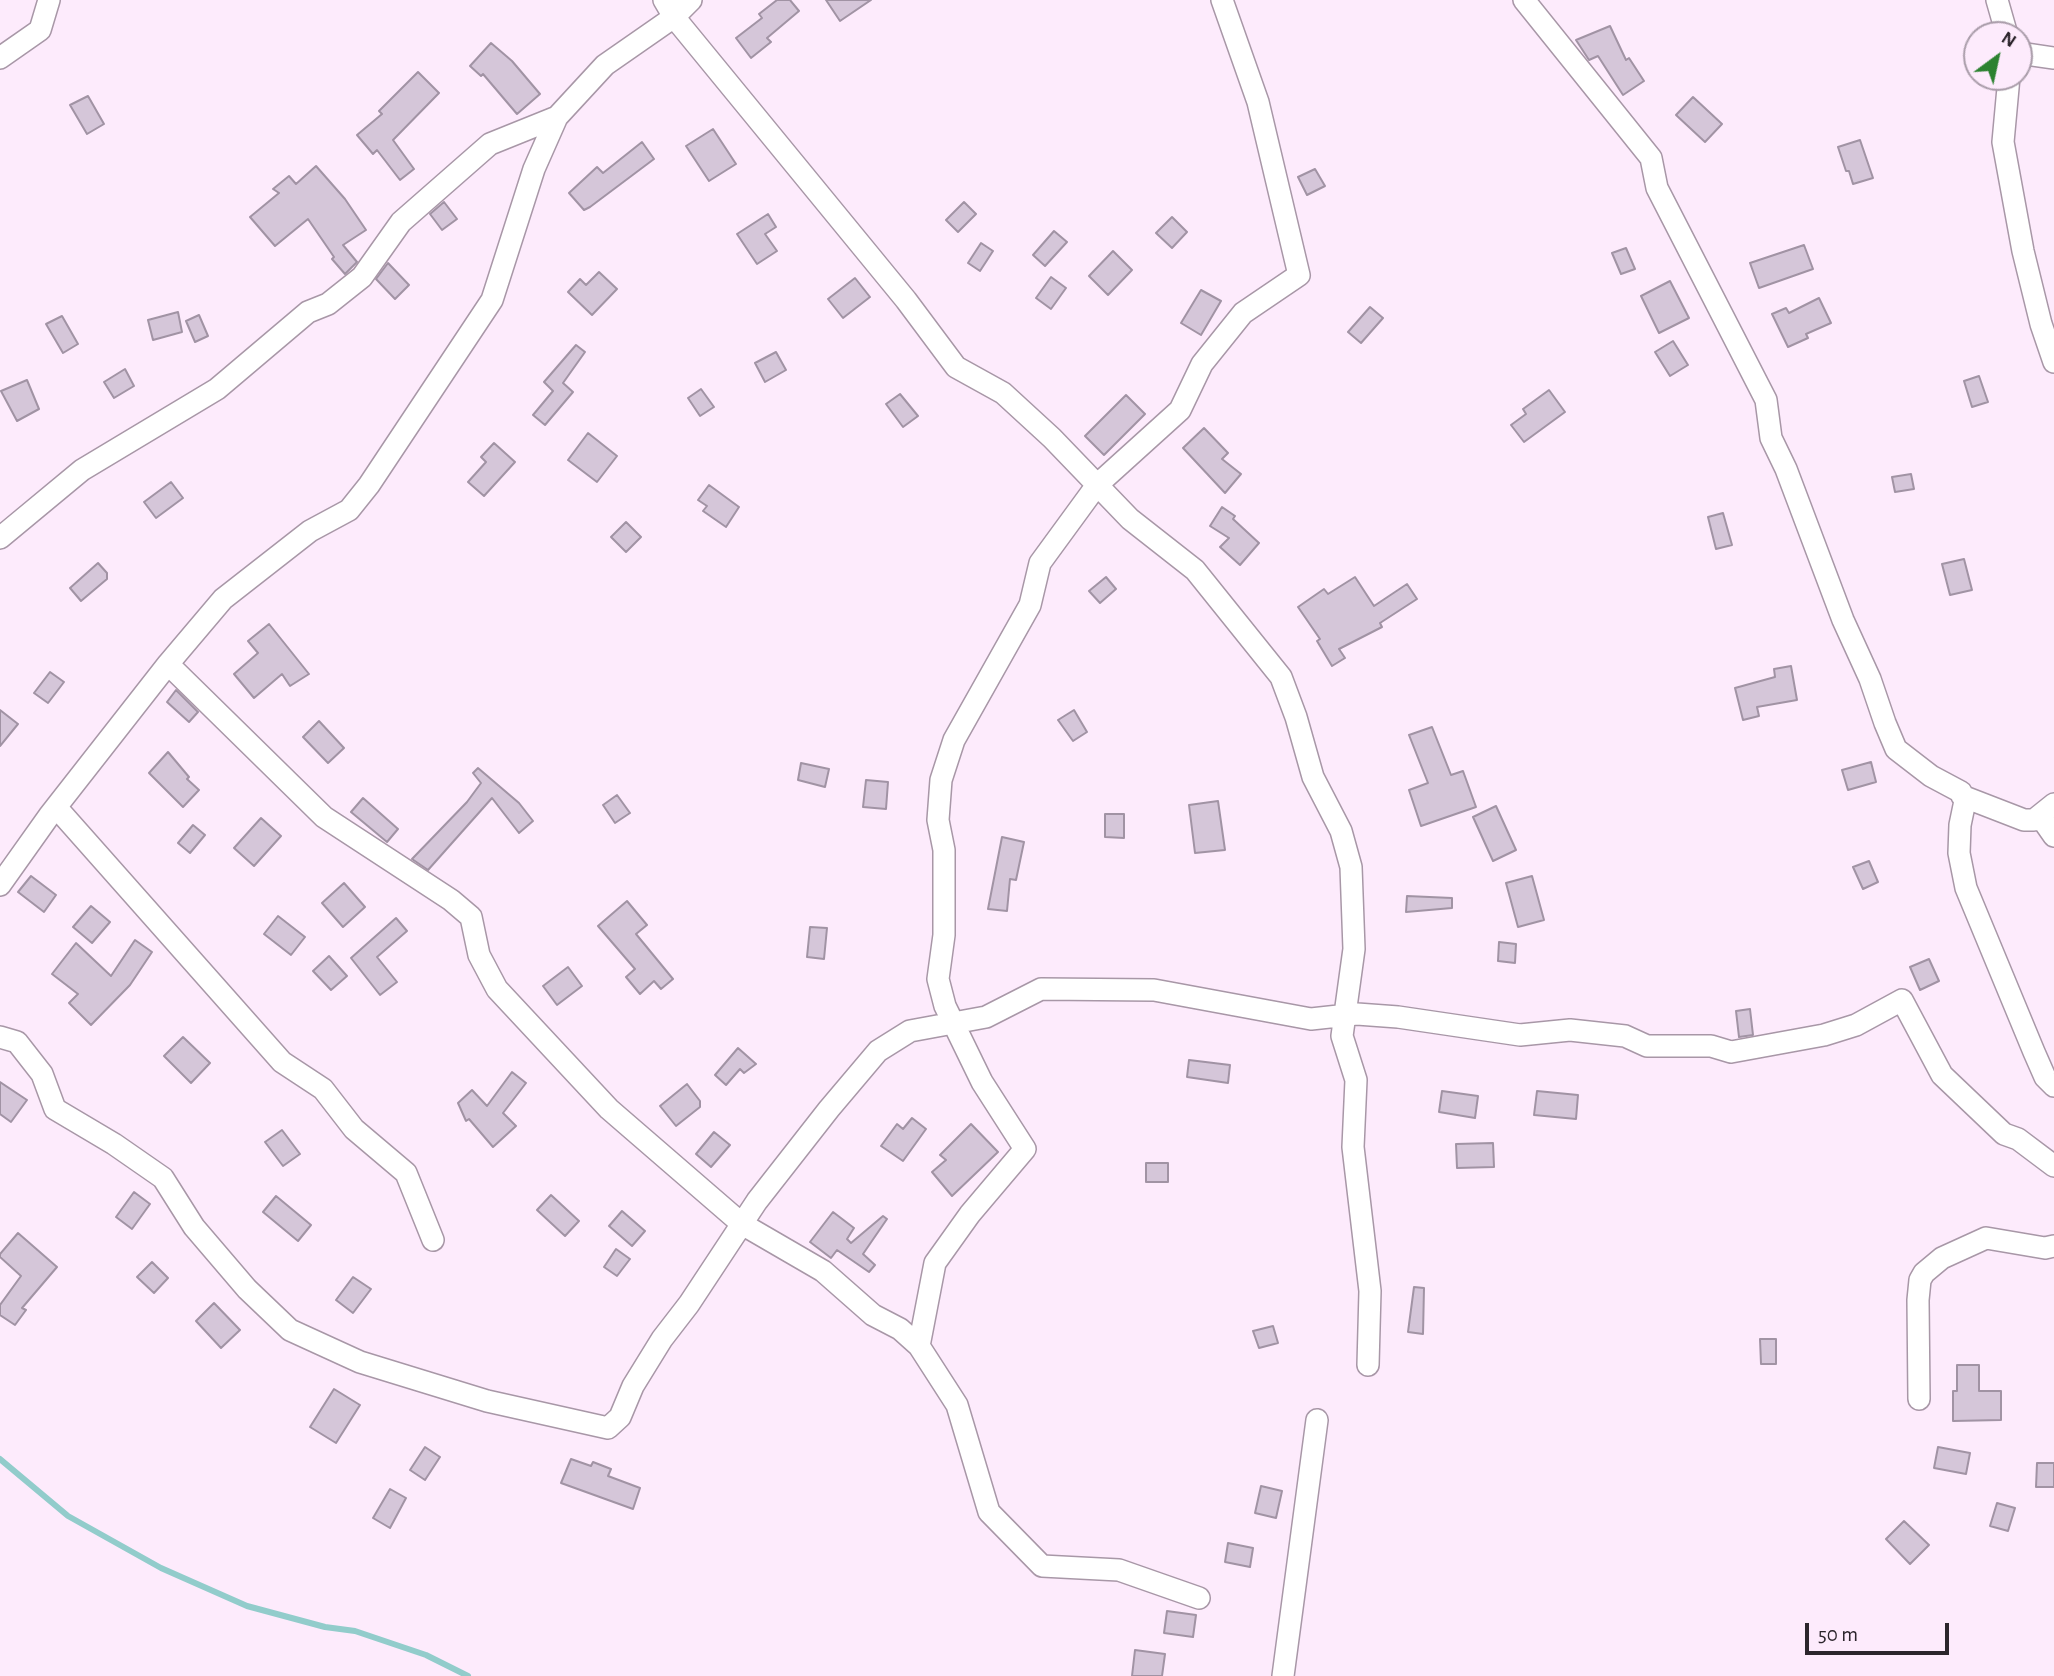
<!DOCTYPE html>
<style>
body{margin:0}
#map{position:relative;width:2054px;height:1676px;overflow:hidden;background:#fdebfc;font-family:"Alegreya Sans",sans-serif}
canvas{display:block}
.north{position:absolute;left:1963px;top:21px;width:70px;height:70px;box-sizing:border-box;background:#fdebfc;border:2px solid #a99ca9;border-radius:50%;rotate:33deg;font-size:19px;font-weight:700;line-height:28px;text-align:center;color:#2c252c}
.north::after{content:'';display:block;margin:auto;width:24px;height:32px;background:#2c8230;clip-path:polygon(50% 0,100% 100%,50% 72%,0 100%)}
.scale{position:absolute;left:1805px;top:1623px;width:144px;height:32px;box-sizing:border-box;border:4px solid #2c252c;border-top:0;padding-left:9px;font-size:21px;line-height:24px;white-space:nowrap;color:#2c252c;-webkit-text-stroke:5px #fdebfc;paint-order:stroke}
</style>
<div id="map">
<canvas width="2054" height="1676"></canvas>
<div class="north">N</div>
<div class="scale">50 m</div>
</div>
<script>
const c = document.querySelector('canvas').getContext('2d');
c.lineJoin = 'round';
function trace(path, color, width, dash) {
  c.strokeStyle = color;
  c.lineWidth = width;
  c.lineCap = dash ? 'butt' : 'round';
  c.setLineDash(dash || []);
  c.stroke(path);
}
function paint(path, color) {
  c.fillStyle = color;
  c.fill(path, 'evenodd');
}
trace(new Path2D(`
 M0,1459L68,1516L161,1568L247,1606L325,1627L355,1631L426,1655L468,1676`), '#92cccb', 6);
const building = new Path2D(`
 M777,0H790L799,11L767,38L771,42L751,58L736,38L762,18L759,14Z
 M826,0H871L840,21Z
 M1610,26L1626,60L1629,58L1644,81L1623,95L1598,56L1589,60L1576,40Z
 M491,43L512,61L540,94L517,114L483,74L481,76L470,66Z
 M418,72L439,93L393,140L414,169L400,180L377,150L373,154L357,135L382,114L379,111Z
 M88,96L104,124L87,134L70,105Z
 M1693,97L1722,124L1705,142L1676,115Z
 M713,129L736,164L709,181L686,146Z
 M1860,140L1873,178L1853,184L1849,171H1846L1838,147Z
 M642,142L654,159L590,207L584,210L569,193L597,167L603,173Z
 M316,166L345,199L366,230L343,245L357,262L345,274L332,259L334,257L308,219L275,246L250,217L279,193L273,189L289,176L296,184Z
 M1315,169L1325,186L1307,195L1298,177Z
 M444,202L457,219L442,230L430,214Z
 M964,202L976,214L958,232L946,220Z
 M768,214L776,227L765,234L777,251L757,264L737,234Z
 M1172,217L1187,232L1172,248L1156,233Z
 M1054,231L1067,242L1045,266L1033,255Z
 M981,243L993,251L980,271L968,263Z
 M1804,245L1813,269L1759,288L1750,263Z
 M1626,248L1635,269L1621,274L1612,253Z
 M1113,251L1132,270L1108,295L1089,276Z
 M388,263L409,285L395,299L376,279Z
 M599,272L617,289L592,315L568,292L580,279L586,285Z
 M1051,277L1066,288L1051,309L1036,298Z
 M855,278L870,297L843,318L828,299Z
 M1670,281L1689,318L1659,333L1641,296Z
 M1201,290L1221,301L1201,335L1181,323Z
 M1819,298L1831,323L1806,334L1808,338L1788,347L1772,314L1786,308L1789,313Z
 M1370,307L1383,318L1361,343L1348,332Z
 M178,312L182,332L153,340L148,320Z
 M199,315L208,336L195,342L186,321Z
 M62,316L78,344L63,353L46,324Z
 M1673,341L1688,365L1670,376L1655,352Z
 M576,345L585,352L563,383L573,392L545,425L533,415L553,391L544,382Z
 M776,352L786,370L765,382L755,363Z
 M125,369L134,386L114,398L104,382Z
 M1979,376L1988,402L1972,407L1964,381Z
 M27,380L39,409L17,421L1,391Z
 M701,389L714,407L700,416L688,398Z
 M1549,390L1565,412L1524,442L1511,425L1526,414L1523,409Z
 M900,394L918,416L903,427L886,404Z
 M1126,395L1145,414L1104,455L1085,436Z
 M1204,428L1228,453L1222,459L1241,474L1225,493L1183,448Z
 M588,433L617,456L597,482L568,460Z
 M494,443L515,462L484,496L468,482L486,462L481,457Z
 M1911,474L1914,489L1895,492L1892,477Z
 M171,482L183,498L156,518L144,502Z
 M709,485L739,507L726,527L703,511L707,506L698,500Z
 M1222,507L1235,516L1233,519L1259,543L1240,565L1220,547L1229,538L1210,526Z
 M1723,513L1732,545L1716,549L1708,517Z
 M626,522L641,537L626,552L611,537Z
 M1964,559L1972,590L1950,595L1942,564Z
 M98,563L107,573V579L81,601L70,588Z
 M1106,577L1116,589L1100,603L1089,591Z
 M1355,577L1374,606L1407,584L1417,599L1380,623L1382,627L1339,649L1345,658L1332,666L1317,641L1320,639L1298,607L1324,589L1328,594Z
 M269,624L309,674L290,686L282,674L254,698L234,674L258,653L248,641Z
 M1791,666L1797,700L1757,707L1759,716L1743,720L1735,688L1775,677L1774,669Z
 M50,672L64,682L48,703L34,693Z
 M176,690L198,712L189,722L167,702Z
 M0,710L18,724L0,746Z
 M1074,710L1087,732L1073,741L1058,720Z
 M319,721L344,748L328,763L303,737Z
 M1432,727L1451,775L1463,771L1476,807L1421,826L1409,790L1428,783L1409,735Z
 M168,752L189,777L187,779L199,790L183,807L149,773Z
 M1871,762L1876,782L1848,790L1842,770Z
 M801,763L829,769L825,787L798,780Z
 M478,768L519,803L533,821L519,833L492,798L428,870L412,859L467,802L481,783L473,773Z
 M866,780L888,782L886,809L863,807Z
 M617,795L630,813L615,823L603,805Z
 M363,798L398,829L387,842L351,812Z
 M1218,801L1225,850L1195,853L1189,805Z
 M1496,806L1516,850L1493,861L1473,817Z
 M1105,814H1124V838L1105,837Z
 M261,818L281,836L254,866L234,848Z
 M193,825L205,835L190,853L178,843Z
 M1002,837L1024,842L1016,880L1010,879L1007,911L988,909Z
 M1869,861L1878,882L1863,889L1853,867Z
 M31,876L56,895L44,912L18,892Z
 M1532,876L1544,920L1518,927L1506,883Z
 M344,883L365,907L343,927L322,903Z
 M1407,896L1452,898V908L1406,912Z
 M627,901L647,925L636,934L673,979L661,989L654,981L640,994L626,977L635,969L598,926Z
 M91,906L110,922L92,943L73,927Z
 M278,916L305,937L291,955L264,934Z
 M396,918L407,931L377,957L397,982L380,995L351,958Z
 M810,927L827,928L824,959L807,957Z
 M135,940L152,952L130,985L91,1025L69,1003L78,994L52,974L76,943L111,976Z
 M1499,942L1516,944L1515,963L1498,961Z
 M329,956L347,976L331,990L313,971Z
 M1929,959L1939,981L1920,990L1910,967Z
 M568,967L582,986L557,1005L543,986Z
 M1750,1009L1753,1035L1739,1037L1736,1011Z
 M183,1037L210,1063L191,1083L164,1056Z
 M738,1048L756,1064L744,1073L740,1069L726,1085L715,1075Z
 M1189,1060L1230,1065L1228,1083L1187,1077Z
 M512,1072L526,1083L503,1113L516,1126L493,1147L469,1119L466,1121L458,1103L472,1090L487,1106Z
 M0,1082L27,1100L11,1122L0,1114Z
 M687,1084L700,1101V1107L676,1126L660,1106Z
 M1442,1091L1478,1096L1475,1118L1439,1112Z
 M1537,1091L1578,1095L1576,1119L1534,1115Z
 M912,1118L926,1129L903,1161L881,1146L897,1124L903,1129Z
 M971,1124L998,1152L952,1196L932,1172L946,1160L940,1155Z
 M282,1130L300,1154L283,1166L265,1142Z
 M714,1132L730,1145L711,1167L696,1154Z
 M1493,1143L1494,1167L1457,1168L1456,1144Z
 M1146,1163H1168V1182H1146Z
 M134,1192L150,1204L132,1229L116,1217Z
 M551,1195L579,1221L565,1236L537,1210Z
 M276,1196L311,1225L298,1241L263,1212Z
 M622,1211L645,1231L632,1246L609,1226Z
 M833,1212L854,1228L847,1239L851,1243L883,1216L887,1219L863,1254L875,1265L869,1272L837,1250L831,1258L810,1242Z
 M18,1233L57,1267L22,1308L26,1310L15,1325L0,1315V1305L21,1276L0,1257V1254Z
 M616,1249L630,1259L617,1276L604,1267Z
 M152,1262L168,1278L154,1293L137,1277Z
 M353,1277L371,1289L353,1313L336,1300Z
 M1414,1287L1424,1288L1423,1334L1408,1332Z
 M214,1303L240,1330L221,1348L196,1321Z
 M1273,1326L1278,1343L1259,1348L1253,1331Z
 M1760,1339H1776V1364H1761Z
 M1957,1365H1979V1391H2001V1420L1953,1421V1391H1957Z
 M334,1389L360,1405L336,1443L310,1427Z
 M425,1447L440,1457L425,1480L410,1470Z
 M1938,1447L1970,1453L1966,1474L1934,1468Z
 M571,1459L591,1466L593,1462L611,1469L608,1476L640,1488L633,1509L561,1483Z
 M2037,1463H2054V1487H2036Z
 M1261,1486L1282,1491L1276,1518L1255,1513Z
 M390,1489L406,1498L390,1528L373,1518Z
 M1997,1503L2015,1508L2008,1531L1990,1526Z
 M1904,1521L1929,1545L1910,1564L1886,1539Z
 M1228,1543L1253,1548L1250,1567L1225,1562Z
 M1167,1611L1196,1615L1193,1637L1164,1633Z
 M1135,1650L1165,1654L1162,1676H1132Z`);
paint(building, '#d5c6d9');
trace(building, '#a193a4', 2);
const minor = new Path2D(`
 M664,0L674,17L906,300L956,367L1003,393L1052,438L1130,519L1195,570L1281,677L1296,717L1313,777L1341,831L1351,867L1354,949L1342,1036L1356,1080L1353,1147L1370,1291L1368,1365
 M1524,0L1651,158L1657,188L1766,400L1771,438L1786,469L1843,620L1870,679L1885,723L1896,749L1931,776L1961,792L1965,801L1960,825L1959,853L1966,888L2034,1052L2045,1077L2054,1086
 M1997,0L2007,35
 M2019,53L2054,58
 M0,58L40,30L49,0
 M2009,77L2003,142L2023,251L2041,324L2054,362
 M0,538L82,470L217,389L308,312L328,304L362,277L401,222L490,144L557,117
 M168,664L324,817L451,900L471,917L479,955L497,989L609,1109L742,1224L823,1271L873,1315L900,1329L919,1346
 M1962,796L2024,820H2034L2054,804
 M56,807L282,1062L323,1089L354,1129L406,1173L433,1240
 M2040,816L2054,836
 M0,885L49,816L168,664L223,599L310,531L349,510L369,485L492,300L534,169L557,117L605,65L674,17L691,0
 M0,1037L17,1042L42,1074L55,1109L114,1144L163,1178L194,1227L247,1289L290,1330L360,1362L487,1401L608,1428L620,1417L633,1386L662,1339L689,1304L757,1201L829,1109L878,1051L910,1031L986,1017L1041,989L1154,990L1311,1019L1357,1014L1398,1017L1520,1035L1570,1030L1625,1036L1647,1046H1711L1731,1052L1824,1035L1856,1025L1902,1000L1942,1075L2004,1134L2018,1139L2054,1166
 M1919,1399L1918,1300L1920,1280L1924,1273L1942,1258L1986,1238L2045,1248L2054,1246
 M1199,1598L1119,1570L1042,1566L989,1512L957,1405L919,1346L935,1263L970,1214L1025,1149L982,1082L945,1006L938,979L944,935V850L938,820L941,780L954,740L1030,605L1040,563L1097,485L1180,410L1202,364L1243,313L1299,275L1258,102L1222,0
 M1283,1676L1317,1420`);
trace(minor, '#a897a7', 24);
trace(minor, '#fff', 21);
</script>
